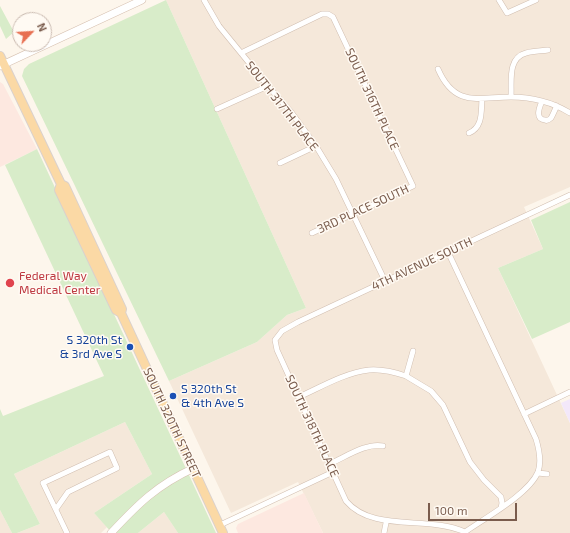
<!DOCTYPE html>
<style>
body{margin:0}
#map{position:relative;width:570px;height:533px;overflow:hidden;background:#fdf6ec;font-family:"Exo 2",sans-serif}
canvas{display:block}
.north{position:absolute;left:12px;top:12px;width:40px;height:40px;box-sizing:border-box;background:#fffaf3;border:1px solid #cabbb1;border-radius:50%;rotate:65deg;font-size:11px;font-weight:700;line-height:16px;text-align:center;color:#7a5c4d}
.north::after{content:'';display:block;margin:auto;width:14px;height:18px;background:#e76f51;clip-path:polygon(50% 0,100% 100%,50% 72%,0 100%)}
.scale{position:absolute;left:428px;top:503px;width:89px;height:18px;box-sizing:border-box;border:2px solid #7a5c4d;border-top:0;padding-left:5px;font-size:12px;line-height:14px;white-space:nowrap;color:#7a5c4d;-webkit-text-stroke:3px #fffaf3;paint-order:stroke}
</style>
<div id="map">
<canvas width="570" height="533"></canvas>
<div class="north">N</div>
<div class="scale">100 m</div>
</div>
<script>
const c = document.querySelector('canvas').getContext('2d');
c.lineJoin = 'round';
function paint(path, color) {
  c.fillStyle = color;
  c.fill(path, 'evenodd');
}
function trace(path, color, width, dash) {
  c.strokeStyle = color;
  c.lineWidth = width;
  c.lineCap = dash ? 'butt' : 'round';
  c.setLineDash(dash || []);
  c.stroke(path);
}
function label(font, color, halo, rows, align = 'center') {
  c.font = font + ' "Exo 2",sans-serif';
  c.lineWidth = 3;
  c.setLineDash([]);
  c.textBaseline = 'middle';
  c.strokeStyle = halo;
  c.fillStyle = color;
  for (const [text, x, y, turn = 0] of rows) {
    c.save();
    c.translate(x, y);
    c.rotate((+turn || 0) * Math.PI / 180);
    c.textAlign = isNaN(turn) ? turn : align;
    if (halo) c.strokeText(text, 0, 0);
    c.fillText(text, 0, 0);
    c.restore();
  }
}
paint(new Path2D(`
 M166,0H570V187L524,207L543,249L498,268L570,423V533H323L298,482L231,513L169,381L257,342L287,315L306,308Z
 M125,422L152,474L94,513L107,527L101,533H17L40,524L14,474Z
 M0,510L12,533H0Z
 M164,512L178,533H138Z`), '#f5e8da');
paint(new Path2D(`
 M0,82L3,84L37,149L0,167Z
 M304,493L323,533H238L236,528L238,524Z`), '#fde8e0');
paint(new Path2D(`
 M570,399V423L561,403Z`), '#f3e8fa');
paint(new Path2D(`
 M166,0L306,308L287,315L257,342L169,381L22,76L24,69L29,64Z
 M0,6L14,32L6,39L0,26Z
 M37,149L216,533H178L164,512L138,533H112L94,513L152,474L125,422L14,474L40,524L17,533H12L0,510V409L3,416L104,376L5,165Z
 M570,202V322L532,339L498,268L543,249L531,220Z`), '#d8ecc9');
const street = new Path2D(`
 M204,0L219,26L268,86L291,112L316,146L336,179L385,281
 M499,0L507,13L536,0
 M241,53L322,14H328L333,17L413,186L312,233
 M438,69C455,108 478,97 511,97C532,97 552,102 570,113
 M511,97C512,82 507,58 526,53C533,51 541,51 548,50
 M542,101C540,106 534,119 545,120C547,121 549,120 551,118C553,115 555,109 557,106
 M217,109L268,86
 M469,133C483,127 481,112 482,99
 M280,163L316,146
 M448,252L536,439C539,449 542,461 538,472C529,494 485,518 465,532C428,515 373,533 346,501L277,350L275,340L282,331L298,322L570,195
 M413,351L406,376L431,391L443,405L470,462L484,480L501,497L502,503L501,508
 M299,397C321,387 344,373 369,370C381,369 394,372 406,376
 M524,414L570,392
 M329,464C344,458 367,442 383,446
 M538,473L547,474
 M56,509L68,492L117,468L110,452L43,483L67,533
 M220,525L333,472
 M384,533L386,523`);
const secondary = new Path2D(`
 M0,66L142,0
 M111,533C138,504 157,485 194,468`);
const primary = new Path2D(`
 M0,56L61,184L65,186L122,309L121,313L223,533
 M61,184L59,190L116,310L121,313`);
trace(street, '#d1beb0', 6);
trace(secondary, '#d6c0b0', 8);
trace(primary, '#dad1cd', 10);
trace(street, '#fff', 5);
trace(secondary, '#fff', 7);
trace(primary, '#fbd9a5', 8);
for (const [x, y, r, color] of [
 [10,283,5,"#e0444e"],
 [130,347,4,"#1a4fb4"],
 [173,396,4,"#1a4fb4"]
]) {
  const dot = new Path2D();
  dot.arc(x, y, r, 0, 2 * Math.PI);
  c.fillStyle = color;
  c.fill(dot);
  trace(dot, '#fffaf3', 1.5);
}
label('12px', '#7a5c4d', '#fffaf3', [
 ["SOUTH 316TH PLACE",372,99,65],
 ["SOUTH 317TH PLACE",282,106,52],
 ["3RD PLACE SOUTH",363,209,-25],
 ["4TH AVENUE SOUTH",422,264,-25],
 ["SOUTH 320TH STREET",172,423,65],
 ["SOUTH 318TH PLACE",312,426,65]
]);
label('12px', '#be3a42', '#fffaf3', [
 ["Federal Way",19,276],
 ["Medical Center",19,290]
], 'left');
label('12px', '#164399', '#fffaf3', [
 ["S 320th St",122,340],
 ["& 3rd Ave S",122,354],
 ["S 320th St",181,389,"left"],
 ["& 4th Ave S",181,403,"left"]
], 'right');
</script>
